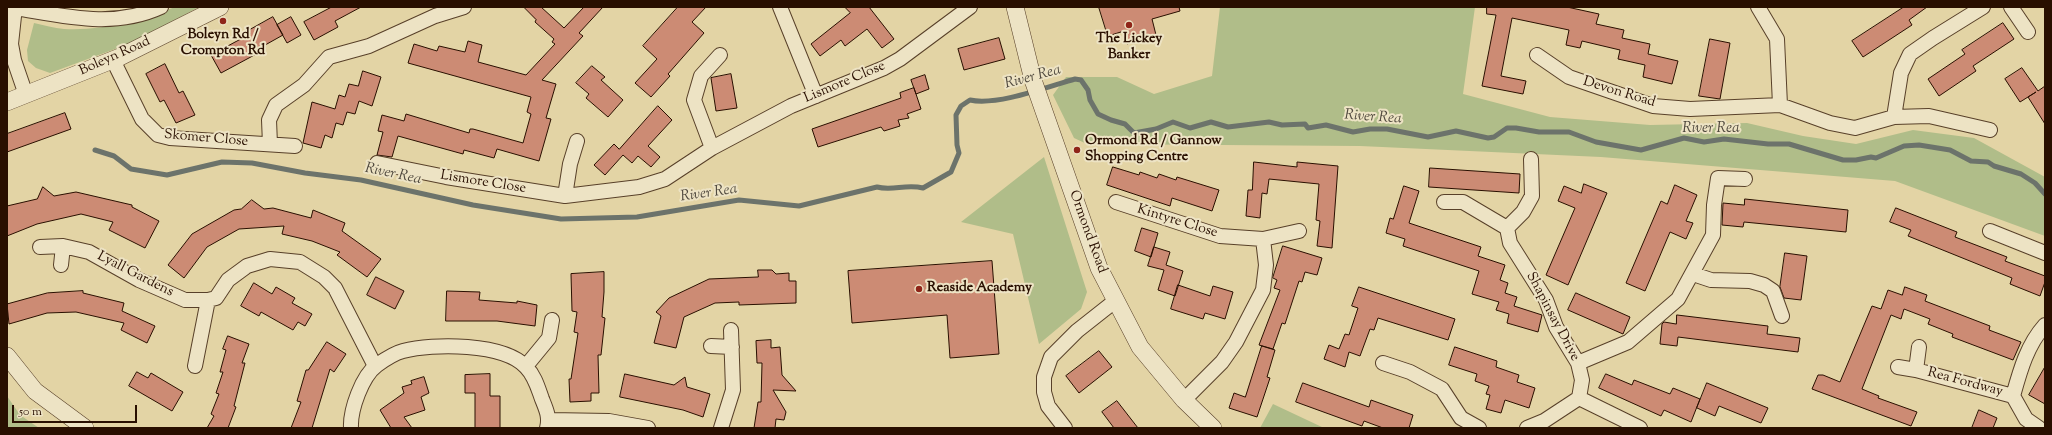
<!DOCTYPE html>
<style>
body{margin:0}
#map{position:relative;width:2052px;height:435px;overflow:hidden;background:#e3d4a5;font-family:"Sorts Mill Goudy",serif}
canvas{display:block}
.frame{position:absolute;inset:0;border:8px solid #290f00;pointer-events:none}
.scale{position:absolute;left:12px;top:405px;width:125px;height:18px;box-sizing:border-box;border:2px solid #290f00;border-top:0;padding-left:5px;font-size:12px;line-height:14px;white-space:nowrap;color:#290f00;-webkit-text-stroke:3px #ede3c4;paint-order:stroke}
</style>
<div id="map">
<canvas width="2052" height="435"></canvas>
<div class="frame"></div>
<div class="scale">50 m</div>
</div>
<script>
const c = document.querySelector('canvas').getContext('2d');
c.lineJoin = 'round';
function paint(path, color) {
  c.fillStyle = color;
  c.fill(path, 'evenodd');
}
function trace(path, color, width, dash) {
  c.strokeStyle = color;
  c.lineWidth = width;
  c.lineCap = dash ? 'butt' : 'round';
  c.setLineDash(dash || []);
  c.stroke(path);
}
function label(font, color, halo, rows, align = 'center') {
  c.font = font + ' "Sorts Mill Goudy",serif';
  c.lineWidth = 4;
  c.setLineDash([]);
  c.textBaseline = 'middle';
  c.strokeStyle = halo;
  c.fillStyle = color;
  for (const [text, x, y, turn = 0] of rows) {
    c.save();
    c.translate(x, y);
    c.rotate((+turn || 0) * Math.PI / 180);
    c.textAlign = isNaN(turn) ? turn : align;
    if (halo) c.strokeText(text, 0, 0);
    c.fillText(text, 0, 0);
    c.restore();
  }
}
paint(new Path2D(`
 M175,7H199L134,42L50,73L36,68L28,61L27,50L34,23C44,25 54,28 64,29C102,31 140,21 175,7Z
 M1220,7H1475L1463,94L1550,117L1650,125L1747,123L1803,136L1856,144L1913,130L1974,138L2045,177V236L1895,181L1601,157L1360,146L1087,144L1074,138L1053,95L1066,77H1117L1154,94L1212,76Z
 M1044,157L1087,292L1081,309L1039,344L1013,234L961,222Z
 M7,396L20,415L39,428H7Z
 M1273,404L1324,428H1260Z`), '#b0bd89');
trace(new Path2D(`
 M95,150L114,156L131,169L167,175L222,162L252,163L305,173L361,180L473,205L561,219L637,217L739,200L799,206L877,187C892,191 906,184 923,188L951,172L959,153L957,145L956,115L961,106L970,100C997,106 1047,87 1075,79L1081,80L1088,90L1090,100L1098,114L1111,120L1125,124L1134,133L1156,129L1173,122L1190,128L1211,122L1228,127L1269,122L1282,125L1305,124L1308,128L1326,125L1353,132L1370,129H1387L1428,137L1456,131L1488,138L1494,137L1507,128H1516L1539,132H1569L1596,142L1641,150L1684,138L1704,142L1724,139L1768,144H1789L1843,160H1856L1871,157L1876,158L1904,146L1919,145L1950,150L1971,161L1988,162L1994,166L2021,174L2035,183L2045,194`), '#6c736b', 5);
const building = new Path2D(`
 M332,7H361L335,21L338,27L314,40L304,22Z
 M524,7H541L564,28L584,7H603L579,33L583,36L542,80L556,84L546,118L551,119L539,161L497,149L494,158L464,150L463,154L398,136L392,157L377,155L383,132L378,131L382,115L404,121L406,114L469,133L470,129H473L523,143L531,114L527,112L531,97L408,63L414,44L437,51L439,46L465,52L468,41L482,45L478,62L526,75L555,44L552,42L554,39L535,22L536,20Z
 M678,7H706L692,22L704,33L668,74L670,76L651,97L635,83L657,59L643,46Z
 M845,7H869L894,39L882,48L867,29L845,46L841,40L820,56L811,44L850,13Z
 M1099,7H1179L1180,11L1152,19L1156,35L1127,44L1124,31L1108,36Z
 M1487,7H1567L1599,14L1596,24L1624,30L1622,38L1650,44L1648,54L1678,61L1672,84L1643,77L1645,65L1618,59L1620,50L1582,41L1580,48L1566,45L1569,30L1512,18L1501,76L1526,81L1523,94L1482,86L1496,15L1487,14Z
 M1904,7H1927L1909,20L1912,25L1863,57L1852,41Z
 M273,17L283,35L258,49L260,52L221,73L211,55L250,34L248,31Z
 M291,17L301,35L287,43L277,25Z
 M2003,23L2014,39L1973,66L1976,71L1939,96L1928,79L1965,54L1962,50Z
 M999,38L1005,59L964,70L958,49Z
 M1710,39L1730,43L1720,99L1699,96Z
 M165,64L179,93L183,91L195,115L176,123L164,100L160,102L146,74Z
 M592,66L605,77L601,80L623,100L608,117L586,98L589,94L576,83Z
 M2022,68L2038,91L2045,86V124L2028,97L2036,92L2020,102L2005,79Z
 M363,71L381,77L372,106L359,101L355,114L347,112L343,125L336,123L332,138L325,135L321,148L303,143L312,102L335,109L339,95L345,97L349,84L358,86Z
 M731,74L737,108L716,111L711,78Z
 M925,75L929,89L916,94L911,80Z
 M914,88L921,109L907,114L909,118L898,120L900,126L884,131L881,127L818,147L812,129L901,98L900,93Z
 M658,106L672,120L648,146L660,157L651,167L638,156L632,163L623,155L605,175L594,165L614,144L619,149Z
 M65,113L71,129L7,152V134Z
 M1254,162L1297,167V162L1338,166L1332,248L1317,246L1320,221L1316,220L1319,184L1269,179L1267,194L1262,193L1260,218L1246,216L1248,190H1252Z
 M1113,167L1139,175L1140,172L1157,178L1159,174L1176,180L1177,177L1219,190L1212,211L1172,198L1170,206L1107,185Z
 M1430,168L1520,174L1519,193L1429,187Z
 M1584,184L1607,193L1568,285L1546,275L1575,208L1558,201L1564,186L1581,193Z
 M1675,185L1697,195L1686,221L1693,223L1686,239L1670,232L1645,291L1626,283L1661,201L1667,204Z
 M1404,186L1419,191L1409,223L1481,247L1478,256L1505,265L1500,280L1508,283L1505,293L1517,297L1514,306L1542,315L1538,332L1507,323L1509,314L1496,310L1499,302L1472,294L1479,271L1403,246L1405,239L1386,233L1390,218L1393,219Z
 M43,187L54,196L76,192L132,205V207L159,221L145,248L109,230L113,222L81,214L37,224L7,236V206L37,199Z
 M1745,199L1848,210L1846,232L1744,222L1743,227L1722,225L1723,203L1744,205Z
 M252,200L264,209L273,208L311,218L313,210L345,223L342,231L381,259L367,277L337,255L340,252L312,241L282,234L284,226L239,229L207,247L184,278L168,265L192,234L234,210L241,209Z
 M1896,208L1957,232L1955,237L2007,257L2005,261L2045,276V282L2040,296L2010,284L2012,278L1908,236L1911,230L1890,222Z
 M1142,228L1158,233L1151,257L1135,251Z
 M1283,246L1322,258L1317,275L1305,272L1302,282L1299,281L1285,324L1282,323L1273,349L1259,345L1280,290L1274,288L1277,280L1273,278Z
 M1154,247L1170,252L1166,265L1183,271L1175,296L1158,290L1164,270L1148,266Z
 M1785,253L1807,256L1801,300L1784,298L1780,287Z
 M992,261L999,354L950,358L947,315L852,323L848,271Z
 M758,270H772L776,274L789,273V281H796V303L739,305V302L715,303L684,317L676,348L654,343L661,316L656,312L669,298L709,279L758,277Z
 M604,272V292L602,317L605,318L601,355H598L599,393H591V401L570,402L569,379H571L578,333L574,332L577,312L572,311L571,274Z
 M376,277L404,291L395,309L367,295Z
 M254,283L272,294L276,287L295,298L292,303L312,314L305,326L298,322L293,330L261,312L259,316L241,306Z
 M1178,285L1210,296L1213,286L1233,292L1225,319L1205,313L1203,319L1171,309Z
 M1359,287L1455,319L1448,340L1378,318L1374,330L1370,329L1360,356L1349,352L1345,367L1324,359L1329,345L1339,349L1345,334L1349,335L1358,308L1352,306Z
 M1905,287L1927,295L1925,301L1990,326L1989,330L2021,342L2013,360L1952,337L1953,334L1928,324L1930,319L1904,309L1901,319L1891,315L1862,389L1879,396L1878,398L1917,412L1911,426L1812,389L1818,375H1823L1840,382L1872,306L1881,309L1888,290L1902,295Z
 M83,291V293L124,303L122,311L155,326L147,343L121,330L124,323L76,312L47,313L9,324L7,304L47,293Z
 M447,291L480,292L479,300L517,303V301L537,305L535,326L497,321H446Z
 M1576,293L1630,317L1623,334L1568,310Z
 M1677,315L1768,326L1767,334L1800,338L1798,352L1678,337L1677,346L1660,344L1662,324L1664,322L1676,324Z
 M228,336L249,344L242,363H245L234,406L236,407L228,428H207L214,416L211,414L219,394L216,393L223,372H220L226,350L223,349Z
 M771,340V348L780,347L782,375L796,391L773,390L786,412L784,420L776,419L775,428H754L758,402H761L762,363H757L756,341Z
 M327,342L346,354L334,372L330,369L312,428H291L301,402L297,401L306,370H308Z
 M1262,346L1275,350L1267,377L1270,378L1257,417L1229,408L1234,393L1245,397Z
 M1455,347L1497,361L1496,367L1519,375L1517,382L1535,388L1529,408L1505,400L1501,413L1486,409L1490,395L1486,394L1489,386L1475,381L1477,374L1449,365Z
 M1099,351L1112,367L1079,393L1066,376Z
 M2045,367V404L2029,395Z
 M137,372L148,378L151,373L183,392L172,411L129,386Z
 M490,374V396H500V428H475V393H465V375Z
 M625,374L674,385L685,377L687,387L710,394L703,417L683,410L620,397Z
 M1606,374L1632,385L1634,380L1670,394L1673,388L1700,399L1691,422L1664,410L1661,416L1599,388Z
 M424,377L429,393L421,397L425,410L404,417L412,428H391L380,410L404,393L402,387L412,384L411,381Z
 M1303,383L1369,407L1371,400L1413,415L1409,428H1383L1364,421L1362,426L1296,402Z
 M1707,383L1768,408L1761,423L1719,406L1715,416L1697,408Z
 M1117,401L1138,428H1114L1102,412Z
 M1979,410L1997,418L1993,428H1972Z`);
paint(building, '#cc8b74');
trace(building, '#290f00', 1);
const minor = new Path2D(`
 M15,7L11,44L14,60L26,95
 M780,7L816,96
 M1758,7L1777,39L1780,105
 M2011,7L2028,32
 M15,8C65,16 113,29 161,7
 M1537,55L1569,77L1653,106L1690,109L1780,105L1830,123L1855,128L1894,117L1929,116L1990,130
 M113,60L142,119L158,135L170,138L295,146
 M1894,117L1901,73L1910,54L1933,38L1983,7
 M270,144L269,120L276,105L304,85L329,57L369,46L435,16L464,7
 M712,148L694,100L701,76L720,55
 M377,163L446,177L565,196L639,187L665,179L712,148L791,106L884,68L900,59L970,7
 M565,196L570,164L577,141
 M1116,202L1220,236L1263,239L1299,231
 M1444,202H1463L1507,228
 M1990,231L2045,253
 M40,247L63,246L89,252L139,280L185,300H208L216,298L228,280L247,266L270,259L300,262L324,277L335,288L375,366
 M61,265L63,246
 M1693,274L1711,280L1750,281L1764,285L1773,291L1782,316
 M711,346L732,347
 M1383,363L1410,372L1442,389L1461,418L1479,428
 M1578,363L1628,342L1678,299L1713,235L1714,205L1718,178L1745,179
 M195,366L208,300
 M526,366L549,338L552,320
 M1898,367L1916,370L2013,396
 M1916,370L1919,347
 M1579,398L1640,428
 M1184,400L1222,362L1236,342L1263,290L1266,265L1263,239
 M550,420L609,421L648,428
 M351,428C350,410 362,376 377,365C384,360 395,353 403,351C433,343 504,343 526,367C535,376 538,388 542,399C546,409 550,417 547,428
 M721,428L733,390L731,330
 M1065,428L1048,406L1044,392V377L1051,357L1077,331L1115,301
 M1527,428L1544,421L1579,398L1582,380L1578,363L1556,327L1546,300L1510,243L1507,228L1523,212L1532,196L1531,159
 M2039,428L2026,419L2013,396C2020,371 2027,345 2045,325`);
const tertiary = new Path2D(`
 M1015,7L1033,80L1099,268L1140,347L1184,400L1213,428
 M7,102L120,57L220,7
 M7,356L35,391L85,428`);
trace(minor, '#584029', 16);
trace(tertiary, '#584029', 18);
trace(minor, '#ede3c4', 14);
trace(tertiary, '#ede3c4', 17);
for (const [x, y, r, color] of [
 [223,21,4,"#8f2418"],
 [1129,25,4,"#8f2418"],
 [1077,150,4,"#8f2418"],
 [919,289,4,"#8f2418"]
]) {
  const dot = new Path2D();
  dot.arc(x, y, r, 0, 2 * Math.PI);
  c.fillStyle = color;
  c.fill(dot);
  trace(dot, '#ede3c4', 1.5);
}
label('bold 14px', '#290f00', '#ede3c4', [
 ["Boleyn Rd /",223,36],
 ["Crompton Rd",223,52],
 ["The Lickey",1129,40],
 ["Banker",1129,56],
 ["Ormond Rd / Gannow",1085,142,"left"],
 ["Shopping Centre",1085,158,"left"],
 ["Reaside Academy",927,289,"left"]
]);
label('14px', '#290f00', '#ede3c4', [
 ["Boleyn Road",115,57,-24],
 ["Lismore Close",845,83,-23],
 ["Devon Road",1619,93,17],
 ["Skomer Close",206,139,5],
 ["Lismore Close",483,183,9],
 ["Kintyre Close",1177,222,17],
 ["Ormond Road",1087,232,70],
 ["Lyall Gardens",135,275,27],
 ["Shapinsay Drive",1552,317,62],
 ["Rea Fordway",1965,383,15]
]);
label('italic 15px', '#50493e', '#ede3c4', [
 ["River Rea",1033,78,-15],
 ["River Rea",1373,118,4],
 ["River Rea",1711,129],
 ["River Rea",393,175,12],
 ["River Rea",709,194,-8]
]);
</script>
